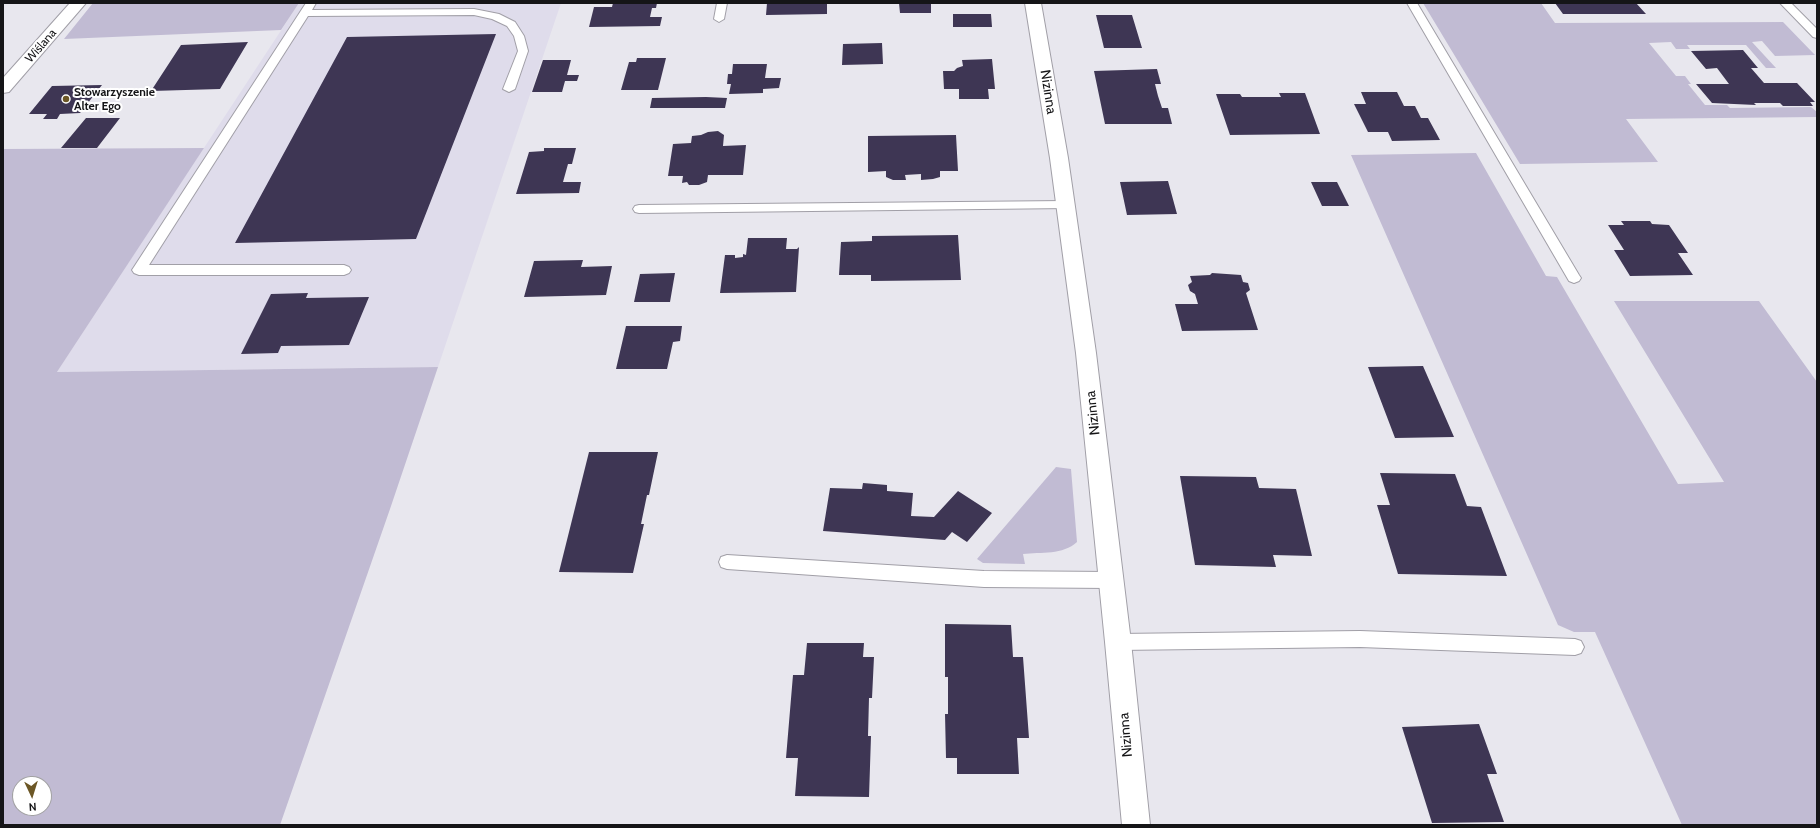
<!DOCTYPE html>
<meta charset="utf-8">
<style>
body{margin:0}
#map{position:relative;width:1820px;height:828px;overflow:hidden;background:#e8e7ee;font-family:Cabin,sans-serif}
canvas{display:block}
.frame{position:absolute;inset:0;border:4px solid #151517;pointer-events:none}
.north{position:absolute;left:12px;top:776px;width:40px;height:40px;box-sizing:border-box;background:#fff;border:1px solid #a1a1a2;border-radius:50%;rotate:176deg;font-size:11px;font-weight:700;line-height:16px;text-align:center;color:#151517}
.north::after{content:'';display:block;margin:auto;width:14px;height:18px;background:#6c5726;clip-path:polygon(50% 0,100% 100%,50% 72%,0 100%)}
</style>
<div id="map">
<canvas width="1820" height="828"></canvas>
<div class="frame"></div>
<div class="north">N</div>
</div>
<script>
const c = document.querySelector('canvas').getContext('2d');
c.lineJoin = 'round';
function paint(path, color) {
  c.fillStyle = color;
  c.fill(path, 'evenodd');
}
function trace(path, color, width, dash) {
  c.strokeStyle = color;
  c.lineWidth = width;
  c.lineCap = dash ? 'butt' : 'round';
  c.setLineDash(dash || []);
  c.stroke(path);
}
function label(font, color, halo, rows, align = 'center') {
  c.font = font + ' Cabin,sans-serif';
  c.lineWidth = 4;
  c.setLineDash([]);
  c.textBaseline = 'middle';
  c.strokeStyle = halo;
  c.fillStyle = color;
  for (const [text, x, y, turn = 0] of rows) {
    c.save();
    c.translate(x, y);
    c.rotate((+turn || 0) * Math.PI / 180);
    c.textAlign = isNaN(turn) ? turn : align;
    if (halo) c.strokeText(text, 0, 0);
    c.fillText(text, 0, 0);
    c.restore();
  }
}
paint(new Path2D(`
 M299,3H561L438,367L57,372Z`), '#dfdceb');
paint(new Path2D(`
 M93,3H299L281,30L64,39Z
 M1423,3H1541L1555,23L1783,22L1815,55L1775,56L1762,41L1752,42L1776,68H1766L1746,45H1687L1690,49H1676L1671,42L1649,43L1676,76H1685L1691,84H1688L1705,105H1727L1730,108L1811,107L1817,112V117L1626,119L1658,162L1520,164Z
 M204,148L57,372L438,367L390,509L280,825H3V149ZM20,784H44V808H20Z
 M1476,153L1546,276L1557,277L1678,484L1724,482L1614,301H1759L1817,382V825H1682L1595,632H1574L1558,625L1351,155Z
 M1056,467L1071,469L1077,542C1063,555 1041,552 1023,554L1025,564L983,563L977,559Z`), '#c1bbd3');
paint(new Path2D(`
 M613,3H657L656,8H652L650,17H662L660,26L589,27L594,7H612Z
 M767,3H827V14L766,15Z
 M899,3H933L931,4V13H900Z
 M1555,3H1636L1646,14H1563Z
 M953,14H991L992,27H953Z
 M1096,15H1132L1142,48H1104Z
 M496,34L416,239L235,243L347,37Z
 M248,42L220,89L151,91L181,45Z
 M882,43L883,64L842,65L843,44Z
 M1743,50L1758,68H1751L1764,83H1797L1815,102H1810L1813,106H1783L1780,103H1754L1756,105L1712,103L1696,84H1729L1717,68L1706,69L1691,51Z
 M637,58H666L658,90H621L629,62H636Z
 M992,59L995,89H988L989,99H959V89H944L943,71H954L957,68L963,66L962,60Z
 M543,60H571L567,75H579L577,81H565L562,92H532Z
 M733,64H767L765,78H781L779,88L763,89V93L729,94L731,84H727L728,74H732Z
 M1157,69L1161,84H1155L1158,96L1162,108H1168L1172,124H1105L1094,71Z
 M102,85L80,113L60,114L57,119H43L47,114H29L52,86Z
 M1361,92H1397L1404,106H1415L1421,118H1428L1440,140L1392,141L1388,132H1368L1354,104H1366Z
 M1279,93H1305L1320,134L1230,135L1216,94H1240L1242,97H1281Z
 M706,97L727,98L725,108H650L652,98Z
 M86,118H120L97,148H61Z
 M718,131L724,135L723,146L746,145L743,175H708L707,182L699,185H689L687,182L682,183L683,176H668L673,144L691,143L692,136L701,135L708,132Z
 M956,135L958,171H940V177L933,179L921,180V174L905,175L906,180H893L886,177V171L868,172V136Z
 M544,148H576L572,164H568L563,182H581L579,193L516,194L529,152L544,151Z
 M1168,181L1177,214L1127,215L1120,182Z
 M1311,182H1337L1349,206H1322Z
 M1621,221H1650L1652,224L1669,225L1688,253H1678L1693,275L1630,276L1614,250H1624L1608,225H1624Z
 M958,235L961,280L871,281V275H839L841,242L872,241V236Z
 M748,238H787L786,249H797L799,247L796,292L720,293L725,255H735V258L743,257V254L746,255Z
 M583,260L581,267L612,266L606,295L524,297L534,261Z
 M675,273L670,302H634L640,274Z
 M1212,273L1241,275L1243,282L1248,283L1250,290L1246,293L1258,330L1182,331L1175,304H1198L1195,294L1190,291L1188,285L1192,282L1190,276L1210,275Z
 M308,293L306,298L369,297L349,345L281,346L278,353L241,354L271,294Z
 M626,326H682L680,341L673,342L667,369H616Z
 M1423,366L1454,437L1395,438L1368,367Z
 M589,452H658L649,495H647L641,524H644L633,573L559,572Z
 M1380,473L1455,474L1467,506L1481,507L1507,576L1398,574L1377,505H1390Z
 M1180,476L1256,477L1259,488L1296,489L1312,556L1273,555L1276,567L1195,565Z
 M863,483L887,485V491L913,493L911,516L934,517L958,491L992,513L967,542L952,532L945,540L823,531L830,488L862,489Z
 M945,624L1011,625L1013,657H1023L1029,738H1017L1019,774H957V758H946L945,714H948V677H945Z
 M807,643H864L863,657H874L872,698H869L868,736H871L869,797L795,796L798,758H786L793,675H804Z
 M1479,724L1497,774H1487L1504,822L1432,823L1402,727Z`), '#3e3654');
const service = new Path2D(`
 M306,3H316L312,10L474,9L499,14L515,22L524,36L528,51L515,89L509,92L503,89L518,51L514,36L507,26L492,19L474,15L308,16L149,265H344L349,267L351,270L349,273L344,275H139L134,273L132,270L134,267Z
 M717,3H727L724,19L719,22L714,19Z
 M1407,3H1417L1579,275L1581,278L1579,281L1574,283L1569,281Z
 M1780,3H1791L1817,29V38L1813,37Z
 M1065,201L1069,202L1071,205L1069,208L639,213L635,212L633,209L635,206L639,205Z
 M727,555L984,571L1110,572L1116,575L1118,580L1116,585L1110,588L984,587L727,569L721,567L719,562L721,557Z
 M1360,631L1575,639L1581,641L1584,647L1581,653L1575,655L1360,647L1118,650L1112,648L1109,642L1112,636L1118,634Z`);
const minor = new Path2D(`
 M70,3H86L9,92L3,93V78Z
 M1025,3H1041L1068,158L1096,353L1131,642L1150,825H1122L1105,642L1076,353L1050,158Z`);
trace(service, '#a19fa7', 2);
trace(minor, '#a19fa7', 2);
paint(service, '#fff');
paint(minor, '#fff');
for (const [x, y, r, color] of [
 [66,99,4,"#6c5726"]
]) {
  const dot = new Path2D();
  dot.arc(x, y, r, 0, 2 * Math.PI);
  c.fillStyle = color;
  c.fill(dot);
  trace(dot, '#fff', 1.5);
}
label('12px', '#151517', '#fff', [
 ["Wiślana",41,46,-49]
]);
label('bold 12px', '#151517', '#fff', [
 ["Stowarzyszenie",74,92],
 ["Alter Ego",74,106]
], 'left');
label('14px', '#151517', '#fff', [
 ["Nizinna",1048,92,81],
 ["Nizinna",1093,413,-96],
 ["Nizinna",1126,735,-95]
]);
</script>
